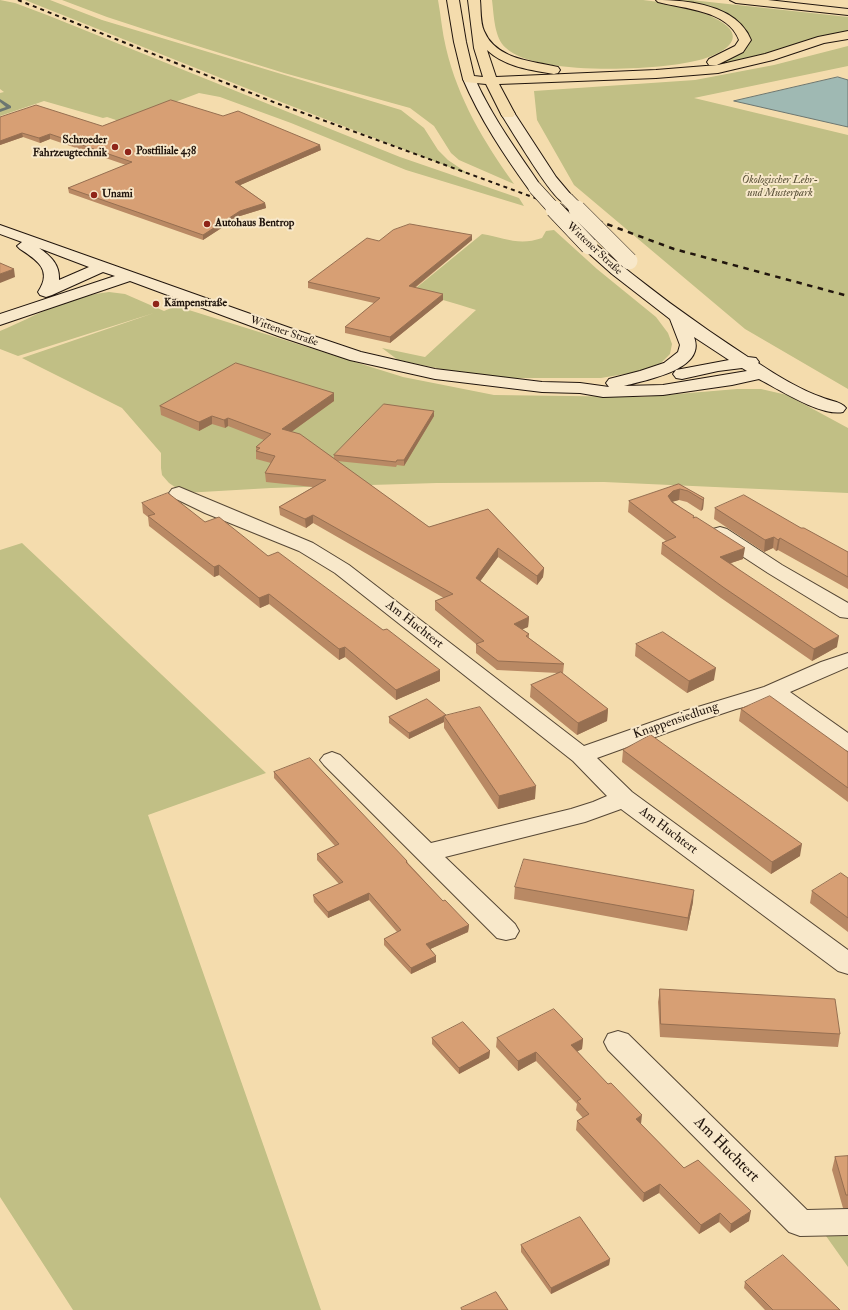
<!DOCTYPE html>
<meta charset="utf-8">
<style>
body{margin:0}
canvas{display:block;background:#f4dcad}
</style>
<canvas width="848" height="1310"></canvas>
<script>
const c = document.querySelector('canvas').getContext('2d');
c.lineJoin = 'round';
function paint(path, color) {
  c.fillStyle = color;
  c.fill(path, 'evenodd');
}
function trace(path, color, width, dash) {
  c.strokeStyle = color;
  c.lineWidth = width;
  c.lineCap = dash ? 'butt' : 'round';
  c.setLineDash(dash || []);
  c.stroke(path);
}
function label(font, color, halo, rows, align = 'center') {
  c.font = font + ' "IM FELL Double Pica",serif';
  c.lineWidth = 4;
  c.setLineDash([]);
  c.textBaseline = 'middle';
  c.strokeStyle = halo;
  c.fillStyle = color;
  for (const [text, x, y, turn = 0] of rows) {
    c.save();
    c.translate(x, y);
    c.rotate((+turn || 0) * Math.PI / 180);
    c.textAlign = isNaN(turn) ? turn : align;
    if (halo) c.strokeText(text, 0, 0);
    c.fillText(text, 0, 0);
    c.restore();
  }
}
paint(new Path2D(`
 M0,0L15,3L47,15L400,157L519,198L524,206L406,170L291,123L220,97L199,93L122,122L107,117L103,118L44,101L0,116V93L4,92L0,89Z
 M25,0H50L102,20L401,110L424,128L438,150L448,160L470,175L281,102Z
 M62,0H438C441,16 442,32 446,48C458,99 484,142 514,184L459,160L451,153L434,126L410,108L284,73L162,35L107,17Z
 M492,0C526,0 560,0 595,0C611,0 627,0 643,0C664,2 688,7 708,15C742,29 741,46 706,58C668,71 536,77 506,48C494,38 494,15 492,0Z
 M672,0H691L848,17V34L741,62L694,68L719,63L750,40C746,17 693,3 672,0Z
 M848,46V66L694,98L848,135V389L745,329L574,185L537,120L534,91L695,80L774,65Z
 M554,230L597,269L656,317L668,333L672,344L670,354L661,363L636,372L601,378H502L451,371L398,360L382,348L425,357L476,310C455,303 433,297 411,292L482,234C505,238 519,246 542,238L546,231Z
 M109,292L125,294L164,311L176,306L403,377L494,395L642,397L737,389H761L787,395L848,428V493L604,482L437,483L271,488L184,493L169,483L162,475L161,468V453L122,408L22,358L154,313L18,356L0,349V331C35,316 70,296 109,292Z
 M22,543L266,773L148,815L321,1310H73L0,1197V550Z
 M848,1235V1267L826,1236Z`), '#c1bf85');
const water = new Path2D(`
 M838,77L848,80V127L734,101Z`);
paint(water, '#9fb9b3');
trace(water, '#6d7771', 1);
paint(new Path2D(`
 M0,99L11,106V108L0,112V109L6,107L0,102Z`), '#6d7771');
const street = new Path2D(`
 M179,487L313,543L349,565L584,746L678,713L764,687L821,662L848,653V667L790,692L848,733V751L840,749L771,700L736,709L694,723L597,758L632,792L848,950V974L838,971L621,809L585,822L445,857L515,924L519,931L515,938L506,940L497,938L324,765L320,760L324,755L332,752L340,755L431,843L571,809L593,802L607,796L573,761L335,573L299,551L205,513L172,497L169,493L172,489Z
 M720,527L727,529L782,565L848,603V618L840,617L768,573L713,537L710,533L713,529Z
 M618,1031L628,1034L807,1210L848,1209V1235L800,1236L789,1232L608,1050L604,1042L608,1034Z`);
const secondary = new Path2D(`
 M469,75L473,76L475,79C493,119 518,152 542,188L540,191L535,192L530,191C504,155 480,119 463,79L465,76Z
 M508,110L513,111L556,177L572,196L574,199L572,202C569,203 566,204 563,202C551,197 511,129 501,114L503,111Z
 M0,225L290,328L361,352L435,369L542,382L580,383L609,387L606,383L609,379L640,371L664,363L678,352L680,345L670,319L612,274L584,249L581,246L584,243L589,241L594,243C644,285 694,322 748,357L756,358L759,362L758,363C776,375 801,390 821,397C829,401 841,401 846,408L843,412C822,417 778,389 759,379L732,385L663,395L603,397L580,393L542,392L435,379L350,360L278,336L130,281L0,325V314L115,276L103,272L52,295L46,297L40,295L38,292C53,270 37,260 20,249L17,246L22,242L0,234ZM39,248L89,267L59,280C60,265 51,256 39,248ZM694,337L729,360L676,370L673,374L676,378L682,379L718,371L742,368L747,371L663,385L624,386C645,380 707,370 694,337Z`);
const highway = new Path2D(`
 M447,0H459L466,42L474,76L483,77L474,48L468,0H480C481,9 480,22 484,31C496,60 533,61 558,67L560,70L558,73L554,74C531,70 505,67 487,50L496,77L656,70L718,65L765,54L818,37L848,31V39L824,43L773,60L718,73L656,78L499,84L515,114L513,117H503L501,114L486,84L465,82L463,79L454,42Z
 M656,0C689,0 737,5 751,40L743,52L717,65H709L707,62L709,59L735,46L739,40C728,10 684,9 658,2Z
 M730,0H768L848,9V15L736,3Z`);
trace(street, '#564735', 2);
trace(secondary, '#21150d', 2);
trace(highway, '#21150d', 2);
paint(street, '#f8e8ca');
paint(secondary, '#f8e8ca');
paint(highway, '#f4dcad');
trace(new Path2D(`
 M18,0L276,103L568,210`), '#21150d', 2, [4, 4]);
trace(new Path2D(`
 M566,209L674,249L848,296`), '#21150d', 2.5, [5.5, 5.5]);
const secondaryBridgeFar1 = new Path2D(`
 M535,188L555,210
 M567,199L578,210`);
const secondaryBridge = new Path2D(`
 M554,209L589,246
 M577,209L629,261`);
trace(secondaryBridgeFar1, '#21150d', 14, []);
trace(secondaryBridge, '#21150d', 18, []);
trace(secondaryBridgeFar1, '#f8e8ca', 13);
trace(secondaryBridge, '#f8e8ca', 17);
paint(new Path2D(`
 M0,117L102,126L321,150L240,185L265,203L266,208L240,216L203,240L69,193L68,188L126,165L50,139L40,143L23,137L0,145Z
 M472,240L415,288L443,300L390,343L345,333V327L374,303L308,288V282L379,241Z
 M334,393V401L291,432L334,458V455L434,411V416L404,466L397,465L396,467L337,461L429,527L488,509L544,568L543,577L537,585L498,557L480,581L529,617L528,627L522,629L529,634V638L564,664L563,673H562L608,709L607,721L577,735L530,697L531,685L558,673L497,670L476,653V644L435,610V601L444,598L313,523L306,528L280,515L279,507L313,487L266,482L265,473L271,463L256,459V447L264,440L228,426L225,428L212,424L199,431L161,415L160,406Z
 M679,484L704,498L703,509L701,511L687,502L679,500L672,501L694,517L743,559L731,563L837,647L812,661L721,598L661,554L662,543L666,541L628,512L629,501Z
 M142,503L205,522L268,556L440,681L396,700L345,657L339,660L269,604L260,608L219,575L214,577L149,526L148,517L143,513Z
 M715,508L801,528L848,552V589L778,550L776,551L773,548L764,552L714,519Z
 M636,644L714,680L687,693L635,656Z
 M427,699L535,799L498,809L444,728V722L409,739L389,723V717Z
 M741,709L848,752V802L739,721Z
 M623,750L800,856L771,874L622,762Z
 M274,772L407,861L408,863L443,901L469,925L468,932L430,949L436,956V962L411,974L384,945V939L397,932L369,900L328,918L314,902L313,895L339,884L317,860V854L335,846L274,778Z
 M848,878V932L810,903L812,891Z
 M515,887L693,902L687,931L514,899Z
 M660,989L840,1034L838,1047L660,1037L658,1002Z
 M432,1038L490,1051L489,1058L459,1074L432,1044Z
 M497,1038L583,1039L582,1049L577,1051L641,1124L684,1168L749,1221L730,1233L719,1222L699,1234L659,1193L643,1202L576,1130L577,1121L583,1118L576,1110L577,1104L536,1061L518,1071L496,1047Z
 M848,1156V1208H843L832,1170L835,1157Z
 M521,1245L610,1259L609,1265L551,1294L521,1252Z
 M745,1282L840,1310H765L744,1288Z`), '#b98964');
paint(new Path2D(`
 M22,133L23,137L0,145V141Z
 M50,134V139L40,143L39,138Z
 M320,145L321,150L236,187L235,182Z
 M265,203L266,208L240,216L203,240V235L240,211Z
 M472,235V240L409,292V286Z
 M14,269L15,277L0,283V274Z
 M443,294V300L390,343V337Z
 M334,393V401L283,438L282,429Z
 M434,411V416L404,466V460Z
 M212,416V424L199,431V422Z
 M228,418V426L225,428L224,420Z
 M680,489L679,500L672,502L668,496L673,491Z
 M704,498L703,509L701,511L703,500Z
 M313,515V523L306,528L305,519Z
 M774,537L773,548L764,552L765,540Z
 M780,538L778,550L776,551L778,540Z
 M498,548V557L476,587V578Z
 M745,548L743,559L719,567L720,557Z
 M219,565V575L214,577V567Z
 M544,568L543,577L537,585V576Z
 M269,594V604L260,608L259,598Z
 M529,617L528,627L514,633V624Z
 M839,636L837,647L812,661L814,649Z
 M345,647V657L339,660V649Z
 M716,668L714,680L687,693L689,681Z
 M440,670V681L396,700V690Z
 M608,709L607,721L577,735L578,723Z
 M444,716V722L409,739V733Z
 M536,786L535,799L498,809L499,796Z
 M802,844L800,856L771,874L772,862Z
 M694,890L693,902L687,931L688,918Z
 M369,893V900L328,918V912Z
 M469,925L468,932L426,951V944Z
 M436,956V962L411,974V968Z
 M583,1039L582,1049L571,1055V1045Z
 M490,1051L489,1058L459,1074V1068Z
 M536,1052V1061L518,1071V1061Z
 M642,1115L641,1124L636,1119Z
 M660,1184L659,1193L643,1202L644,1193Z
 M751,1211L749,1221L730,1233L731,1224Z
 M720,1213L719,1222L699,1234L701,1225Z
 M610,1259L609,1265L551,1294V1288Z`), '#966f51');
const building = new Path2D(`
 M171,100L223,116L238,111L320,145L235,182L265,203L240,211L203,235L68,188L132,162L50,134L39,138L22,133L0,141V117L36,105L102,126Z
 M410,224L472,235L409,286L443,294L390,337L345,327L380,298L308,282L367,238L379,241L393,230Z
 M0,263L14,269L0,274Z
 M236,363L334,393L282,429L300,434L429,527L488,509L544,568L537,576L498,548L476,578L529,617L514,624L529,634L526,636L564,664L498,661L476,644L484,641L435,601L453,594L313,515L305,519L279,507L326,480L265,473L275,456L256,451L260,448L256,447L271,434L228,418L224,420L212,416L199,422L160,406Z
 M384,404L434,411L404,460H397L396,462L334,455Z
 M679,484L704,498L703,500L688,491L680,489L673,491L668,496L672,502L694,516L693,518L696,517L745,548L720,557L839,636L814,649L723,587L662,543L676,537L629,501Z
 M168,493L205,522L219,517L268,556L278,552L383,630L387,629L440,670L396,690L345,647L339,649L269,594L259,598L219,565L214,567L148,516L155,514L142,503Z
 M744,495L801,528H804L848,552V577L780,538L778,540L774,537L765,540L715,508Z
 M663,632L716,668L689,681L636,644Z
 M561,672L608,709L578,723L531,685Z
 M770,696L848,752V788L741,709Z
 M427,699L446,715L409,733L389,717Z
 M480,707L536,786L499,796L444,716Z
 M651,735L802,844L772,862L623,750Z
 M310,758L407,861L406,862L443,901L445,900L469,925L426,944L436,956L411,968L384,939L401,930L369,893L328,912L313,895L343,882L317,854L339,844L274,772Z
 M524,859L694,890L688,918L515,887Z
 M841,873L848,878V918L812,891Z
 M660,989L835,999L840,1034L661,1024Z
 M554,1009L583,1039L571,1045L608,1084L611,1083L642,1115L636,1119L684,1168L698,1160L751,1211L731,1224L720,1213L701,1225L660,1184L644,1193L577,1121L589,1114L577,1101L581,1099L536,1052L518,1061L497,1038Z
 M463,1022L490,1051L459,1068L432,1038Z
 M848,1156V1195H846L835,1157Z
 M580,1217L610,1259L551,1288L521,1245Z
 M783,1255L840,1310H773L745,1282Z
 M496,1292L508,1310H462L461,1308Z`);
paint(building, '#d79f74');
trace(building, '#966f51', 1);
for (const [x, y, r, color] of [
 [115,147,4,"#8f2418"],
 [128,152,4,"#8f2418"],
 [94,195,4,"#8f2418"],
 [207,224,4,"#8f2418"],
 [156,304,4,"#8f2418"]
]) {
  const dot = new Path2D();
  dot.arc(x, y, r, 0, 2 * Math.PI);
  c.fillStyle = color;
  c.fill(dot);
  trace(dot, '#f8e8ca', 1.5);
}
label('bold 11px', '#21150d', '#f8e8ca', [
 ["Schroeder",107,141,"right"],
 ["Fahrzeugtechnik",107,154,"right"],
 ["Postfiliale 438",136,152],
 ["Unami",102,195],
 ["Autohaus Bentrop",215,224],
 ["Kämpenstraße",164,304]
], 'left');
label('italic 11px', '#595037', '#f8e8ca', [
 ["Ökologischer Lehr-",780,181],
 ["und Musterpark",780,194]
]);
label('11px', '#21150d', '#f8e8ca', [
 ["Wittener Straße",594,249,43],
 ["Wittener Straße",284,332,19]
]);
label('13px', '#21150d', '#f8e8ca', [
 ["Am Huchtert",414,625,38],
 ["Knappensiedlung",676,721,-19],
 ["Am Huchtert",668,831,37]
]);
label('16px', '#21150d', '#f8e8ca', [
 ["Am Huchtert",726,1150,45]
]);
</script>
